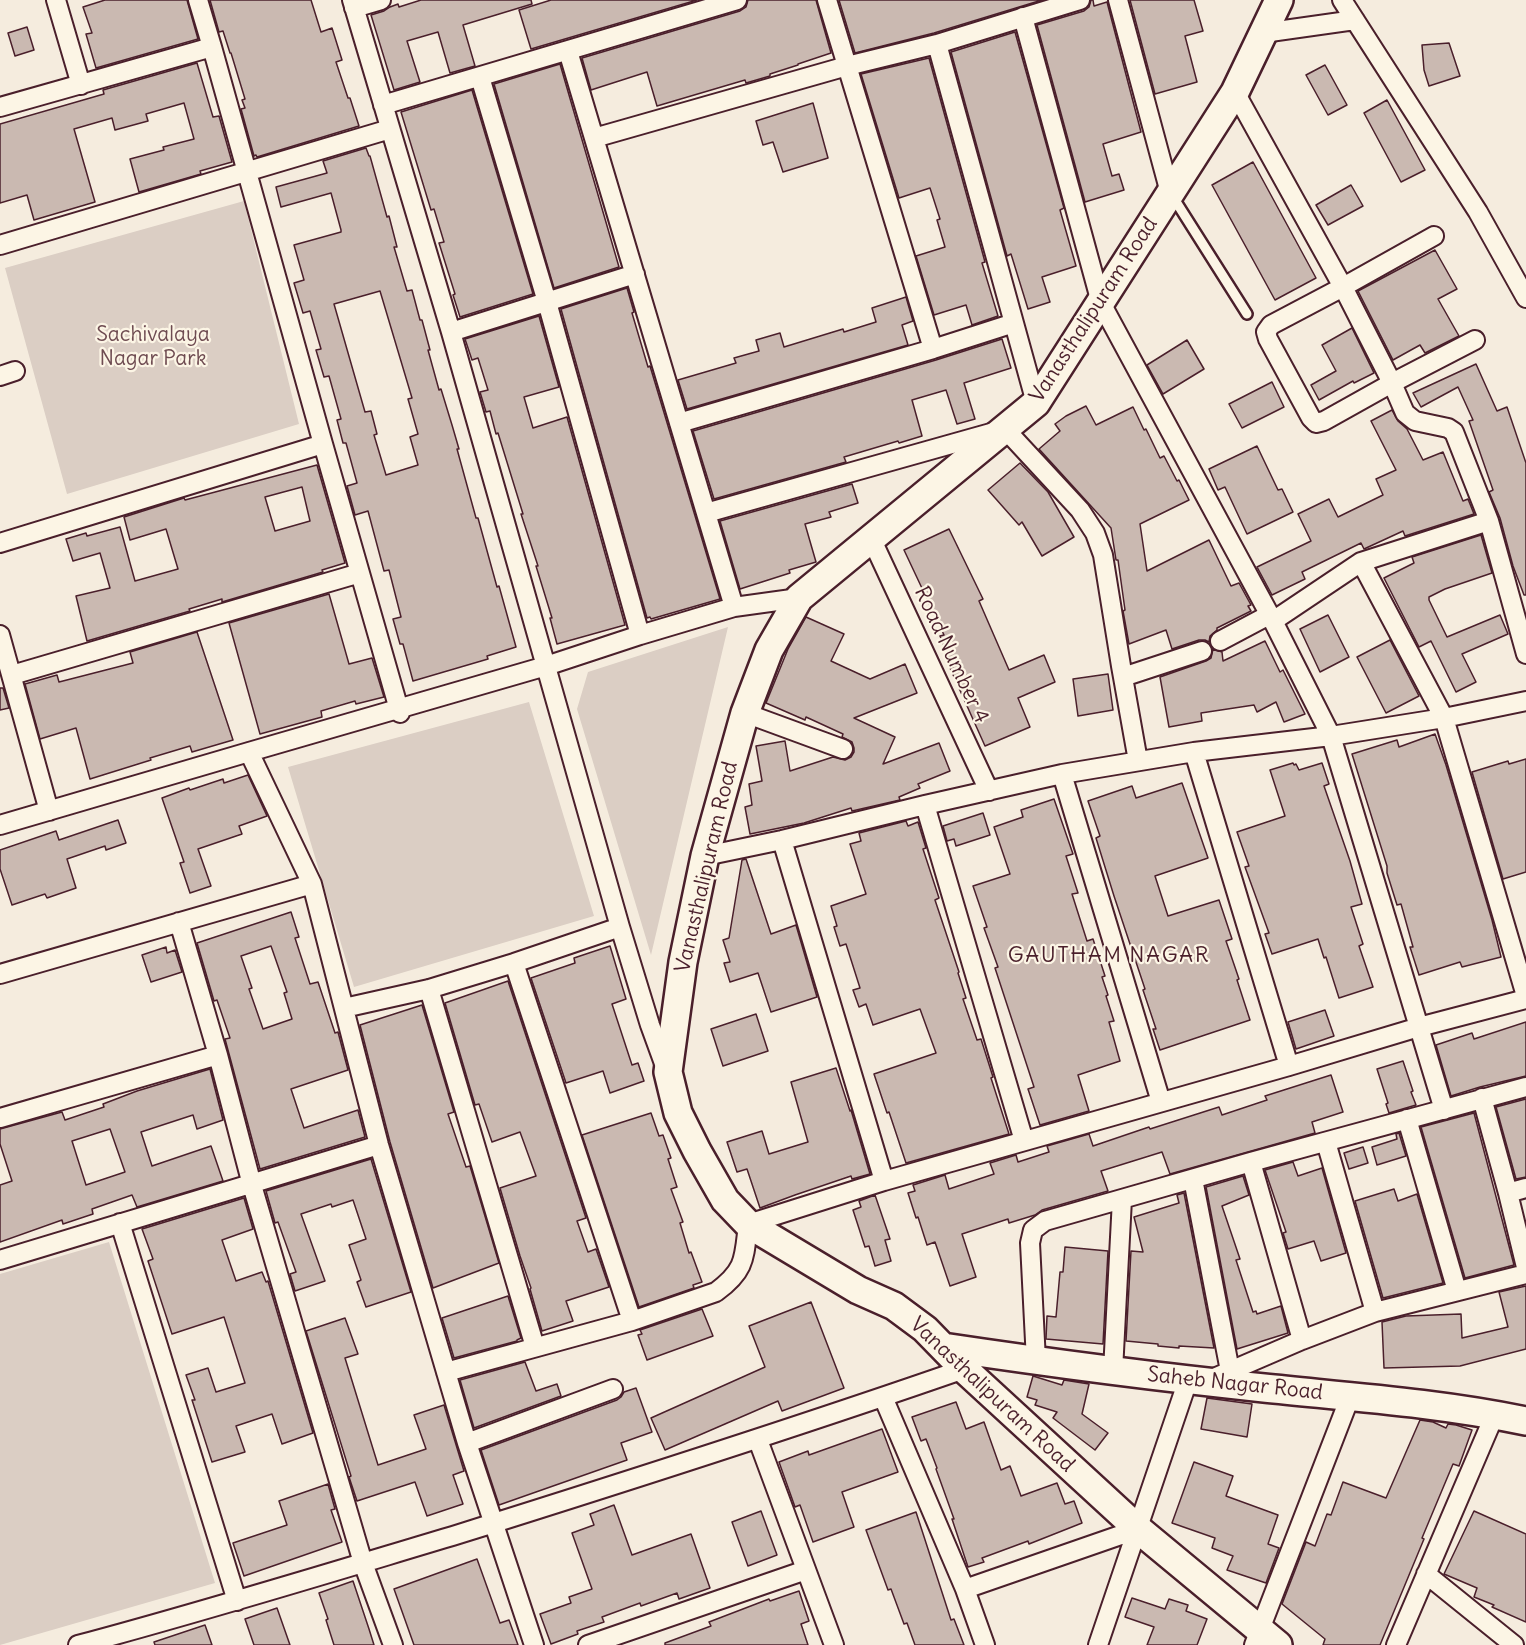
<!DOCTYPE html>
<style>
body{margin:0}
canvas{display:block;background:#f5ecde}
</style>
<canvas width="1526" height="1645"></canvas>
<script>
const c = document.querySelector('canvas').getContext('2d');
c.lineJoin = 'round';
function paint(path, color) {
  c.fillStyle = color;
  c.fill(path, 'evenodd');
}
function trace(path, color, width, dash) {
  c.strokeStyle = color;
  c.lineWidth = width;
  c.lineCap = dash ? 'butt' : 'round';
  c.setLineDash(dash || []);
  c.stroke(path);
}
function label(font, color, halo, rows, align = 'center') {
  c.font = font + ' Delius,sans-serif';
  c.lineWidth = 4.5;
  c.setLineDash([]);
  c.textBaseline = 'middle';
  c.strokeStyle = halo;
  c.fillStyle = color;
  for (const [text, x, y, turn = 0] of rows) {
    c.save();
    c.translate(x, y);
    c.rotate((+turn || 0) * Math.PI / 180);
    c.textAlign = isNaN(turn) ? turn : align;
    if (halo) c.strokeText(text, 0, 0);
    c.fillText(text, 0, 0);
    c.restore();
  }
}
paint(new Path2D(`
 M244,201L299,424L67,494L5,268Z
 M728,627L651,955L577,709L588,672Z
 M529,702L594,916L354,987L288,767Z
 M109,1242L215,1583L0,1645V1274Z`), '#dbcec4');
const building = new Path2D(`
 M105,0H187L198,39L96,68L86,34L92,33L83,7Z
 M210,0H311L321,32L332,28L342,60L336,62L348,98H350L359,126L257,157L256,155L254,156L241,109L245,108L242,100L245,99L231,53H230L223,31L219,32Z
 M421,0H531L532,4L463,25L475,66L450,73L438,32L407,41L420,82L394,90L371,15L384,11L390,7L398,4L399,7Z
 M551,0H697L531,49L519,10Z
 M748,0H816L831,53L798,64V65L770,74V76L746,83L745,80L657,106L647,72L591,90L582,58L740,11L746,7Z
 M839,0H1042L934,33L855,53Z
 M1091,0H1093L1094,6L1107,2L1141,132L1103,144L1112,176L1119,174L1124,190L1085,202L1037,25L1084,11L1089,7Z
 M1130,0H1194L1203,31L1185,36L1197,82L1155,94Z
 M27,27L34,50L15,56L8,33Z
 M1015,32L1064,208L1060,210L1076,266L1042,277L1050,302L1028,309L1011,254L1007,256L951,52Z
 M1449,43L1460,76L1429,86L1424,70L1422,45Z
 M929,58L985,262L982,263L998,316L972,325L966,305L934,315L916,256L945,247L937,220L940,219L930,188L899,198L861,74Z
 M197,63L213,117L219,116L232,162L200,171L201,174L139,192L130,159L164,150L163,147L194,139L184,103L146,114L148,121L115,130L112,118L74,129L95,202L34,220L27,195L0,203V124L104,94L103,90Z
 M560,64L619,267L554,288L494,84Z
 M1325,65L1347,105L1328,115L1306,75Z
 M472,90L533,294L460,317L453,295L455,294L439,243L444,242L434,209L431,210L401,112Z
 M1387,100L1425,170L1401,182L1364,113Z
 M813,103L828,158L783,172L773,142L763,145L756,121Z
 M366,148L369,156H370L387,217L389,216L397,247H394L407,291L412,290L420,320H422L430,350H428L439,390L441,389L452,425L459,449H457L476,518H478L497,587L499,586L516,647L487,656L488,659L413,681L403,644H400L393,619L401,617L389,570L384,571L368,511L355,515L347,486L357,483L346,443H343L337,420L341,419L329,376L324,377L316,350L321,349L310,311L303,313L294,283L304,280L294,245L341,232V230L331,193L281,207L276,187L327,173L323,161ZM380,291L412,398L408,399L418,434L410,437L418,465L386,475L374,435L377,434L371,411L365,412L334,304Z
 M1253,162L1316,278L1275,300L1212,185Z
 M1351,185L1363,206L1328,225L1316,205Z
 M1435,250L1457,289L1438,299L1459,336L1425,353L1420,345L1393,360L1358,291Z
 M627,288L634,312L632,313L648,367L650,366L720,599L651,619L650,617L647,618L561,309Z
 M906,297L913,321L902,325L908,345L687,409L678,380L736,363L734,358L759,351L756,340L780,333L784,347L843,329L844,332L876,322L872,308Z
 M539,316L559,387L524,397L533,428L567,417L625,625L557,644L550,618H552L536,566H538L521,514H523L498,433L496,434L490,411L486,412L480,392L488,390L478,358L472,360L465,339Z
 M1352,328L1374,373L1354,383L1353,381L1319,400L1311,385L1336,371L1322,345Z
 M1002,339L1011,368L964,383L975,419L957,424L946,390L912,400L922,436L899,443L898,441L844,457L846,462L714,499L693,431L936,360Z
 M1187,340L1204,369L1163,394L1147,365Z
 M1476,364L1497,411L1507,407L1526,463V595H1524L1513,566L1500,518L1489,492L1493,490L1469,421L1473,420L1458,387L1421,407L1413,393Z
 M1272,382L1284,407L1242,428L1229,404Z
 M1086,406L1096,425L1133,407L1144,430L1146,429L1160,458L1164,456L1177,481L1179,480L1189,500L1140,524L1147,571L1209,540L1231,586L1239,583L1251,605L1248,606L1251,611L1217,628V630L1210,636L1209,642L1205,640H1199L1172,649L1166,630L1129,644L1123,611L1125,610L1118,560H1116L1111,528L1039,449L1060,431L1055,424L1066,416Z
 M1392,410L1398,421L1407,429L1423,460L1443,452L1463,501L1468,499L1474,514L1405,536L1403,531L1364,549L1361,543L1302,572L1305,579L1272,595L1257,567L1311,541L1298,514L1329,499L1338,517L1383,495L1376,479L1396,470L1371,421Z
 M1257,446L1278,490L1282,489L1293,512L1247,534L1225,487L1218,490L1209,469Z
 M1020,463L1048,492L1074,537L1042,556L1022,522L1019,525L988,490Z
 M317,465L345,563L322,570L323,572L222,602V599L189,609L190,611L87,641L76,596L110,588L100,553L73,561L66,539L86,533L87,536L120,527L135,581L178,569L166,529L130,540L124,517L184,498L185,500ZM302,487L310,521L275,531L265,497Z
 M852,484L858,503L829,512L831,517L805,524L816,562L789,570L790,573L740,589L720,521Z
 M949,529L983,599L979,601L1009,670L1044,655L1055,682L1018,698L1030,727L985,746L950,668L953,667L940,636L944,635L904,550Z
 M1481,535L1492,573L1445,589L1429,597V600L1447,637L1500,615L1508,634L1462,654L1476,682L1456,692L1431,641L1419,647L1384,578L1414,563L1412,557Z
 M329,594L349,664L372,658L384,697L356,704L355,701L321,711L322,717L260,734L229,623Z
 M1328,615L1349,657L1320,672L1300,629Z
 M806,617L844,634L831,661L870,679L905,664L917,693L854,718L895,737L883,764L939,743L950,771L918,784L920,788L899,797L900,800L852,811L851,808L804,823L750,834L745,807L752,805L749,784L762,781L756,746L785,741L790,771L833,757L845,760L851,757L854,752V748L852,742L842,737L843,734L806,717L805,720L766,703L788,649Z
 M197,632L233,740L192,752L190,746L150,758L151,760L90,779L76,728L40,739L25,684L57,675L59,682L133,663L130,652Z
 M1390,640L1419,696L1386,713L1357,657Z
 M1265,641L1280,672L1283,670L1305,714L1284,722L1276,702L1257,712L1254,705L1201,713L1202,721L1169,727L1160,677L1206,661L1211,658L1213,649L1222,652L1223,661Z
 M1108,674L1113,710L1078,716L1073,679Z
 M0,688H3L9,708L0,710Z
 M1435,734L1446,765L1492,920L1501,957L1462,967L1460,962L1419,975L1410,947H1413L1401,904L1397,905L1387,873V866L1352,754L1397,740L1399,747Z
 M1526,759V872L1503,879L1472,772L1508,761L1509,764Z
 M1293,763L1294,765L1296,764L1299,770L1322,763L1329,784L1324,786L1350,861L1362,904L1351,907L1363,944L1359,946L1373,987L1339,998L1326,957L1324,958L1318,939L1272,954L1265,934L1269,933L1245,867L1249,866L1237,832L1285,816L1270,770Z
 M248,775L267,816L239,826L242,834L198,849L211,886L190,893L180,863L184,862L162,798L189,788L190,790L223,779L224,783Z
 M1182,783L1208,858L1155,876L1168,916L1219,900L1232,939L1226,941L1239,979L1237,980L1250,1020L1160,1050L1153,1029H1156L1143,990L1145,989L1114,896L1096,838L1100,836L1088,801L1132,786L1136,798Z
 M1054,799L1073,854L1066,856L1078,893L1072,894L1087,941L1093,939L1105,976L1102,977L1108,995L1106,996L1114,1021L1109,1022L1120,1061L1078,1075L1089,1111L1040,1125L1028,1089L1034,1087L995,968L998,967L984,928L987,927L973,886L1010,874L994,827L1023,817L1021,810Z
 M983,813L990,835L956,846L954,839L947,841L943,826Z
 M118,820L126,843L106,850L105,846L67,859L76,888L47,898L45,894L12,905L0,869V850L56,831L59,840Z
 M906,821L908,826L918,822L926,848L923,849L939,898L935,900L959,972L958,973L966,998L963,999L977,1040L981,1039L993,1077L991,1078L1009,1134L906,1163L889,1112L887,1113L874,1074L936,1053L920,1009L873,1025L866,1004L859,1007L853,990L860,988L846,944L840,946L834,927L837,926L831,906L866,894L850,844L861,841L859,833Z
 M746,859L771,934L796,925L817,997L771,1012L758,973L730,982L724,963L730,962L723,940L729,938L742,860Z
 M291,912L299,937L295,938L310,984L318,982L335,1033L338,1032L348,1070L291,1089L304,1128L358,1110L365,1137L260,1169L225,1039L230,1038L217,1000L214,1001L197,943ZM271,946L287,992L284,993L292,1019L263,1029L249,989L252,988L241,956Z
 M610,946L626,999L612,1004L632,1065L638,1063L644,1081L610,1093L603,1071L566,1083L531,978L575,963L574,958Z
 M166,947L167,953L175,950L182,972L151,982L142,955Z
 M508,981L586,1218L577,1221L588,1252L596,1249L609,1287L566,1301L573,1321L542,1331L530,1289L531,1288L520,1256L500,1188L536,1176L520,1132L492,1142L479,1104L475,1105L445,1003Z
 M422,1005L454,1112L448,1114L466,1167L470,1166L499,1263L433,1288L390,1142L360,1025Z
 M1325,1010L1334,1036L1296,1049L1288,1022Z
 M756,1014L768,1051L723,1066L711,1029Z
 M1526,1022V1076L1480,1087L1451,1096L1436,1045L1472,1033L1474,1039Z
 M1403,1061L1413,1091L1411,1092L1416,1105L1389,1113L1386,1104L1388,1103L1377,1069Z
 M836,1068L850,1111L851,1110L870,1174L852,1179L851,1176L795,1195L760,1208L747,1169L737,1172L727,1142L762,1131L769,1154L808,1142L791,1082Z
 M210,1069L223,1120L197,1129L193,1115L141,1132L152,1166L211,1146L223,1181L137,1207L132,1195L92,1209L93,1214L63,1224L62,1220L0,1242V1185L12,1181L0,1144V1129L62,1112L65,1120L104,1107L103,1104L137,1091ZM110,1129L125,1172L86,1185L72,1141Z
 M1331,1075L1343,1112L1312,1122L1315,1133L1170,1174L1162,1152L1101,1171L1108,1191L1042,1210L1035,1215L1009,1223L1008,1219L962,1234L976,1277L950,1286L935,1242L927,1245L918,1217L916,1218L908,1193L915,1191L913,1185L945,1175L949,1189L994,1174L990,1163L1016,1155L1018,1162L1049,1152L1047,1146L1089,1134L1093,1146L1149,1127L1150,1129L1219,1107L1222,1115L1267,1100L1265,1096Z
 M1526,1099V1177L1516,1179L1496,1107Z
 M651,1113L659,1136L663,1135L671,1158L668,1159L677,1187L671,1189L683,1222L680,1223L689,1253L691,1252L702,1282L693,1285L694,1288L639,1307L582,1135Z
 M1474,1113L1514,1265L1465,1278L1421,1127Z
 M1399,1133L1406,1156L1377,1165L1372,1147L1397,1139L1396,1134Z
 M1363,1147L1368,1163L1349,1169L1344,1153Z
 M371,1159L411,1292L366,1307L357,1282L361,1280L349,1245L366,1239L353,1200L332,1207L331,1204L301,1214L325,1281L295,1291L290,1274L296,1272L278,1222L275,1223L266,1191Z
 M1293,1162L1298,1176L1322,1168L1346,1253L1321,1261L1314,1241L1288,1249L1283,1233L1286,1232L1265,1170Z
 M1243,1176L1249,1195L1222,1206L1240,1259L1236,1260L1253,1312L1256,1311L1257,1314L1281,1306L1288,1333L1237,1349L1206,1187Z
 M1394,1189L1398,1201L1417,1194L1443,1283L1383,1298L1355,1201Z
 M1184,1193L1214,1348L1179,1346V1348L1158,1346V1344L1126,1341L1131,1251L1143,1252L1134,1217L1179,1203L1177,1195Z
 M875,1195L890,1239L885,1240L891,1261L875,1266L869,1246L865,1247L853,1210L861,1207L859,1201Z
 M244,1198L253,1229L222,1240L236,1281L262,1272L266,1282L268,1281L313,1433L282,1444L272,1414L236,1426L245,1452L212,1462L192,1400H195L186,1375L208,1368L216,1392L245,1383L224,1317L172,1334L148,1261L153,1259L142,1229Z
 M1065,1247L1108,1251L1103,1344L1046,1339L1047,1316L1056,1317L1060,1272H1063Z
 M1526,1286V1349L1460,1366L1384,1368L1382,1322L1406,1316L1461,1314L1462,1338L1508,1327L1499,1292Z
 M508,1296L521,1338L517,1340V1341L454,1358L442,1318Z
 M811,1302L844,1388L782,1411L778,1401L665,1450L651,1418L765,1367L749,1326Z
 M702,1309L713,1336L647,1360L638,1335L642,1334L640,1330Z
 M345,1318L358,1354L345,1358L378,1465L426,1449L414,1415L444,1405L464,1471L453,1475L463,1504L427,1516L415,1482L357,1501L349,1477L351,1476L306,1331Z
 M525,1362L536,1391L557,1384L561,1396L474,1428L460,1380Z
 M1033,1376L1062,1385L1064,1380L1089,1384L1082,1414L1108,1433L1095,1450L1053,1418L1057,1412L1035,1405L1037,1400L1027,1397Z
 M636,1388L652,1432L621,1443L627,1460L499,1505L481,1450L617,1400L621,1397L624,1392Z
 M1207,1398L1252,1404L1247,1437L1201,1429Z
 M956,1402L966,1429L984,1422L1001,1470L1010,1466L1021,1496L1057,1483L1065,1504L1074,1501L1082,1523L1029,1544L1028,1541L982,1558L984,1562L968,1567L952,1519H954L936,1469L937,1468L926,1439L921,1441L912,1417Z
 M1420,1420L1433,1422L1446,1428L1448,1424L1456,1425L1472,1430L1459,1466L1453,1464L1422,1538L1424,1539L1380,1645H1323L1325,1639L1282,1604L1306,1542L1315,1546L1327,1514L1331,1515L1343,1482L1386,1498Z
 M882,1429L898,1472L842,1492L854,1527L813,1542L800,1505L795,1507L779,1462L808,1451L809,1455Z
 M1194,1462L1233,1476L1226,1496L1278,1515L1268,1544L1279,1548L1266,1583L1227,1570L1233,1556L1212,1548L1215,1538L1172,1523Z
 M328,1484L335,1509L331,1510L342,1542L244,1576L233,1543L287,1525L279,1501Z
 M614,1505L632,1555L691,1534L710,1588L679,1599L677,1593L641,1606L640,1603L602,1617L604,1622L577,1631L578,1634L551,1644L540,1614L571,1603L569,1597L592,1589L572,1533L594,1525L590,1514Z
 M761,1511L777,1555L748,1566L732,1522Z
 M1474,1511L1526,1534V1622L1492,1607L1494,1605L1474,1597L1477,1588L1444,1574Z
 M916,1512L951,1620L954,1619L964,1645H915L907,1623L904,1624L891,1589L888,1590L866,1530Z
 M477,1559L500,1623L509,1620L518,1645H414L394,1589Z
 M353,1581L369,1629L374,1645H334L326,1620L328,1619L319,1593Z
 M799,1591L809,1621L801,1624L808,1645H665V1643L711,1626L709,1622L769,1599L770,1601Z
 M1132,1598L1165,1609L1169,1599L1188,1605L1186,1611L1207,1619L1197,1645H1147L1154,1627L1125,1617Z
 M277,1608L290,1645H254L245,1619Z
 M205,1625L212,1645H155L154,1642Z`);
paint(building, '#cab9b1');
trace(building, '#4a1f2b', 1.5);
const lane = new Path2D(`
 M1173,197L1247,314`);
const street = new Path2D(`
 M56,0L81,85
 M352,0L451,332L620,927L650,1025L666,1069
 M827,0L933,349
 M1118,0L1170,193
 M1342,0L1478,212L1526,298
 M354,8L381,0
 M1023,17L1101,303L1273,621L1331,736L1444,1110
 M1263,33L1355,20
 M937,44L1036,403
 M212,47L323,444L400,713
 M568,51L734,607
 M480,77L547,302L640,635
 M1235,92L1343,287L1392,383L1405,413L1415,421L1448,428L1454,432L1489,521L1526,654
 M383,105L737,0
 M0,107L212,47L198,0
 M594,138L847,66L937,44L1080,0
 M1434,236L1343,287L1271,325L1266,332L1268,339L1311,418L1316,423L1324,421L1392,383L1475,340
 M0,245L390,129
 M451,332L635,274
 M0,376L15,371
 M679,423L933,349L1014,323
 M706,513L1005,429L1080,510L1095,533L1103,555L1121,666L1138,761
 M871,538L989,791
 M0,543L323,444
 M1361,562L1444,718L1526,996
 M1273,621L1361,562L1489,521
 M0,635L49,811
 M1220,641L1269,615
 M12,675L360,573
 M1123,677L1202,651
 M745,713L843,749
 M1194,752L1289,1066
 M1062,774L1161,1102
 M925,805L1024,1141
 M0,825L249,752L546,666L640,635L734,607L799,598
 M782,840L884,1181
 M705,856L782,840L925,805L1062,774L1194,752L1331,736L1444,718L1526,701
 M312,884L379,1145L467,1443L534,1645
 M179,922L218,1055L252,1185L363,1563L393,1645
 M514,963L632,1321
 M0,974L312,884L249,752
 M429,989L535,1347
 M344,1008L429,989L514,963L620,927
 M1482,1098L1508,1193L1526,1267
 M0,1118L218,1055
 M1407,1119L1457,1291
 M1326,1142L1375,1312
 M1251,1162L1302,1340
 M1193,1179L1230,1371
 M1508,1193L1526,1188
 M120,1223L237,1601
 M0,1260L379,1145
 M1036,1361L1030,1243L1033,1230L1045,1221L1251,1162L1526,1087
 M1113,1371L1122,1199
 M446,1372L632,1321L716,1292C746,1270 744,1258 748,1224L884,1181L1289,1066L1419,1027L1526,999
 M1207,1381L1302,1340L1375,1312L1526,1274
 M883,1397L965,1589L985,1645
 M758,1440L834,1645
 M467,1443L613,1389
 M1426,1574L1514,1645
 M965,1589L1138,1529
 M78,1645C206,1611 332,1572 459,1534C628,1481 797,1427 964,1369
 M588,1645L806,1570
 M1098,1645L1188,1380
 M1254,1645L1350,1397
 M1396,1645L1495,1414`);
const secondary = new Path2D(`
 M943,1347C1050,1363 1157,1377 1264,1388C1351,1397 1440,1403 1526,1421
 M1278,1645L1138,1529L964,1369L925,1329L894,1306L858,1290L748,1224L725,1200L697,1151L678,1113L668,1072L683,962L705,856L745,713L769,650L799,598L1036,403L1235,92L1279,0`);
trace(lane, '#4a1f2b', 14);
trace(street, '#4a1f2b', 22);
trace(secondary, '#4a1f2b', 32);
trace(lane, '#fcf5e5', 9);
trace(street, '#fcf5e5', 18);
trace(secondary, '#fcf5e5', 27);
label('21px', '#4a1f2b', '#fcf5e5', [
 ["Vanasthalipuram Road",1094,310,-57],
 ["Road Number 4",951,655,65],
 ["Vanasthalipuram Road",707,867,-77],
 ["Saheb Nagar Road",1235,1384,6],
 ["Vanasthalipuram Road",992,1395,43]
]);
label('21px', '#6e4b51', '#fcf5e5', [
 ["Sachivalaya",153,335],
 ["Nagar Park",153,359]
]);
c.letterSpacing = '1.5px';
label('22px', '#4a1f2b', '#fcf5e5', [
 ["GAUTHAM NAGAR",1109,956]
]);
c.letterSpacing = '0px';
</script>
